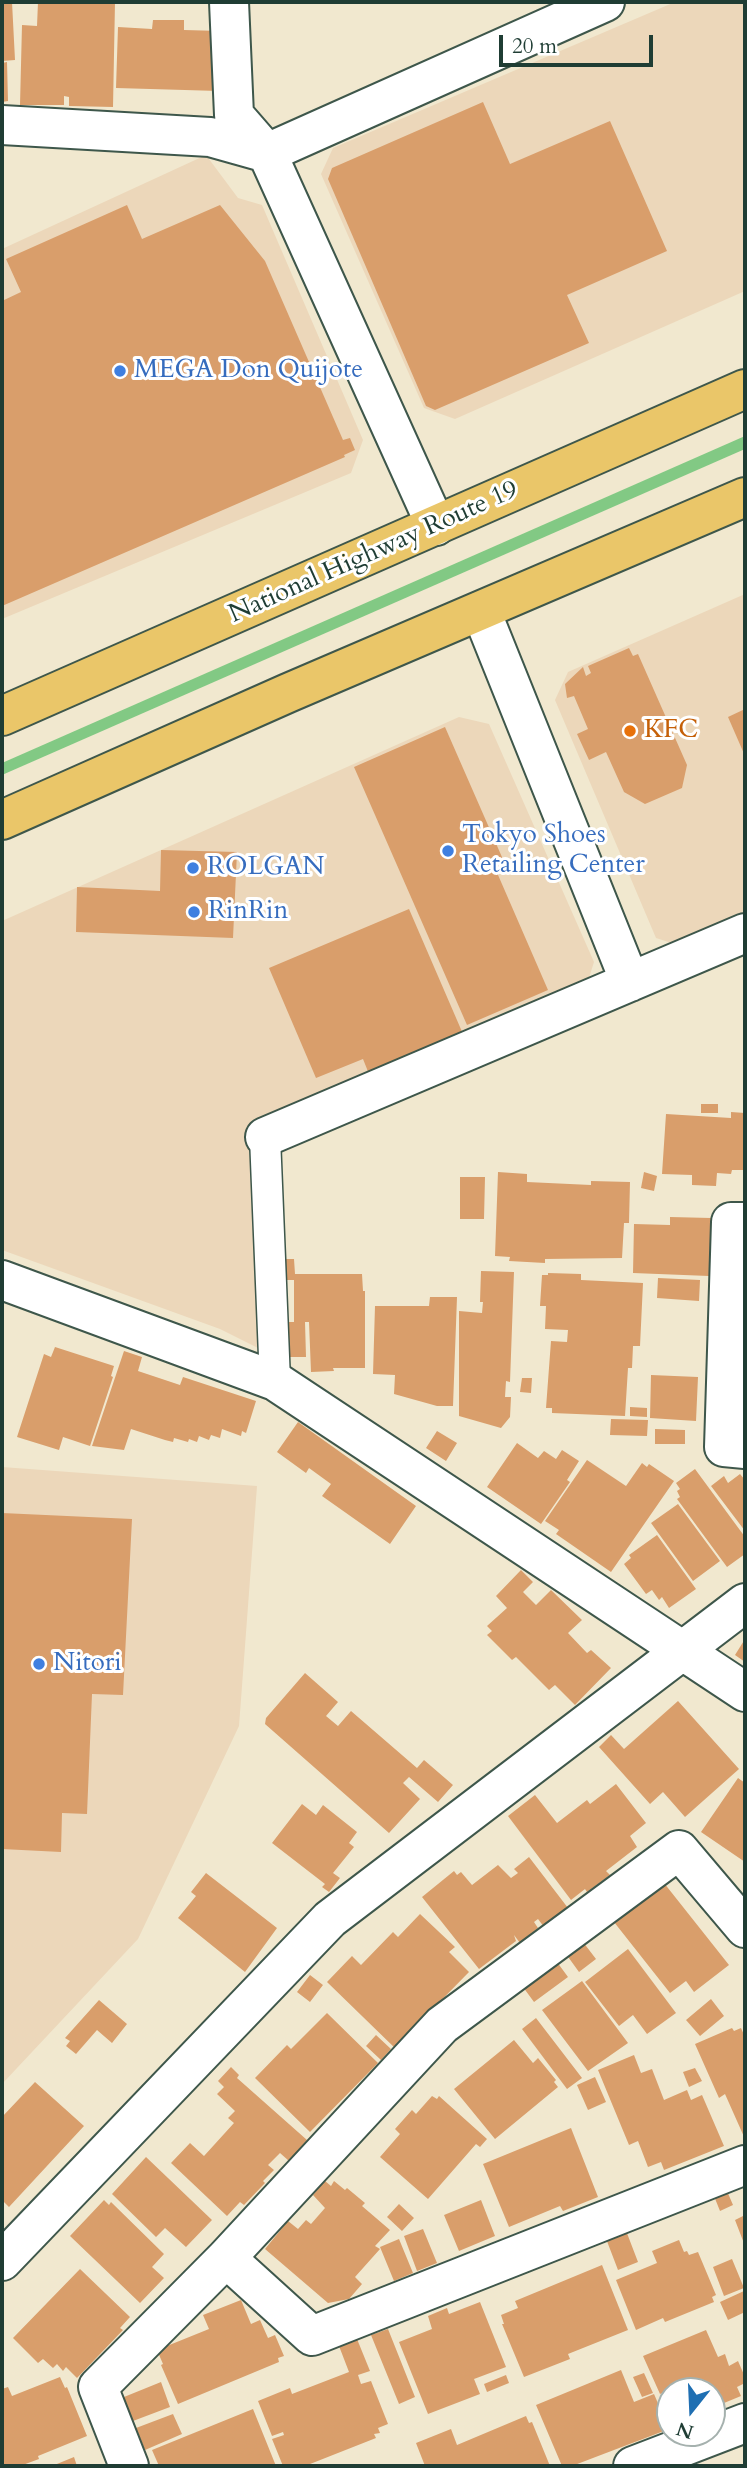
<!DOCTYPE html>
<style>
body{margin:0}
#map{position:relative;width:747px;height:2468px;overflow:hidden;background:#f1e8cf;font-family:Cardo,serif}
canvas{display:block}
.frame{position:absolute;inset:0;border:4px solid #1f3d34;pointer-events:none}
.north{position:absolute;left:656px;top:2377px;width:70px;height:70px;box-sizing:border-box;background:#fff;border:2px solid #a5b1ae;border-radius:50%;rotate:198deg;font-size:19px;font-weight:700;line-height:28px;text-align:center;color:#1f3d34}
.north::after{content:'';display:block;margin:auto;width:24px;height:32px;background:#1f6fb2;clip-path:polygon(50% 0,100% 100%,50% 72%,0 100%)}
.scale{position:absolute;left:499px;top:35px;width:154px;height:32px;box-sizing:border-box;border:4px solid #1f3d34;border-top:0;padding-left:9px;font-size:21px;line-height:24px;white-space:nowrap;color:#1f3d34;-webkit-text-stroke:5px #fff;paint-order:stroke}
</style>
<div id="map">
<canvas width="747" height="2468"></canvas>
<div class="frame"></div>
<div class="north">N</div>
<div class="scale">20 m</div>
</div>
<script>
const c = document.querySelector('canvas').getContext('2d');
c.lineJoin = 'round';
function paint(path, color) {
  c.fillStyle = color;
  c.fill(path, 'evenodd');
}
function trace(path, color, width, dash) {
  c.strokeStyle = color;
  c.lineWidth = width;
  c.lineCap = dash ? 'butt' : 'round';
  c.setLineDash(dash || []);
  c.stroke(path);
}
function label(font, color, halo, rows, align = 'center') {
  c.font = font + ' Cardo,serif';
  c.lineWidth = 6;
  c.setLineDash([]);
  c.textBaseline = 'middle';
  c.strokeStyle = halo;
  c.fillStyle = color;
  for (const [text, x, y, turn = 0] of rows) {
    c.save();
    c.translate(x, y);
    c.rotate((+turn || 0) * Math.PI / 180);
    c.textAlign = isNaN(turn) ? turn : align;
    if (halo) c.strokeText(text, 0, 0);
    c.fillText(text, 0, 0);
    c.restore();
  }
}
paint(new Path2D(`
 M675,2H745V291L455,419L424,408L321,174L333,148Z
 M206,155L238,198L262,205L363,440L351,473L2,619V249Z
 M745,594V915L678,945L656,938L555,700L568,672Z
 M459,717L489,724L594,962L588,981L254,1131L266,1352L220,1329L2,1250V921Z
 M2,1467L257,1486L239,1726L138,1939L2,2084Z`), '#ecd7ba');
paint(new Path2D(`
 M745,436V449L2,775V763Z`), '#82c984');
paint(new Path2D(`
 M2,2H12L15,60L2,61Z
 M38,2H115L113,107L69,106V97L64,96V105H20L22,25L37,26Z
 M153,20H184V30L221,31L219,91L116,88L118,27L152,29Z
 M7,62L8,101L2,102V63Z
 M483,102L510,164L610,121L667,251L567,295L589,343L435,410L426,406L328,179L332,168Z
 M127,205L142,239L220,205L265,261L343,440L350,438L355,450L344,455L345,457L2,606V301L21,292L6,259Z
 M629,648L633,656L638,654L687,765L682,788L645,804L624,792L606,752L589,760L577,734L588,729L574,696L567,698L565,684L583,667L586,676L591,673L588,666Z
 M745,709V756L728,717Z
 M445,727L505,864L495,868L548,990L467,1025L354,767Z
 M161,850L237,852L233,938L76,932L77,887L160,891Z
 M409,909L463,1034L369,1074L363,1059L316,1078L269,968Z
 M701,1104H718V1113H701Z
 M731,1112L745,1113V1170H732L731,1174L717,1173L716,1186L692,1185V1175L662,1174L666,1114L731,1118Z
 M498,1172L527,1174V1182L591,1185V1181L630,1182L629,1223H624L622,1258L545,1259V1263L509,1261L510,1257L495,1256Z
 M644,1172L657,1176L654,1191L641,1188Z
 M460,1177H485L484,1219H460Z
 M670,1217L711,1218L709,1276L633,1273L634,1224L670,1225Z
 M278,1259H294L295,1274H362L363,1291H365V1368H333L334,1371L311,1372L309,1322H305L306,1357H286V1322H294V1280H278Z
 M481,1271L514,1272L510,1382L506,1381L505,1397H511L510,1417L501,1428L459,1416V1311L482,1313L483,1302H480Z
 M548,1273L581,1274V1280L643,1283L640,1346H633L632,1368H628L625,1416L552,1413V1408H546L551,1341L567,1342L568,1330L545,1329L546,1306H540L542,1275H548Z
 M658,1278L700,1280L699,1301L657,1298Z
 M430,1297H457L453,1406H437L394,1394L395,1375L373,1374L375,1306H429Z
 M55,1347L114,1366L111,1376L113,1377L90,1446L63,1437L59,1450L17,1437L44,1354L51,1357Z
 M124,1351L142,1357L138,1371L180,1385L183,1377L256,1401L246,1433L242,1431L241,1436L222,1429L220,1438L211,1435L209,1440L199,1436L197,1442L189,1439L188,1442L174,1438L173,1442L165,1440L131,1429L124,1450L92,1446Z
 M651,1375L698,1377L696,1421L650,1418Z
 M522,1378H532L531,1393L520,1392Z
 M630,1407L647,1408V1417L630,1416Z
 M611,1419L648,1420L647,1436L610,1435Z
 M298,1422L416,1506L390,1544L322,1496L331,1484L309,1468L306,1473L277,1452Z
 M655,1429L685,1430V1444H655Z
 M437,1431L457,1443L446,1461L426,1448Z
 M517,1443L538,1458L544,1451L556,1459L562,1450L579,1461L567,1480L570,1482L541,1524L487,1487Z
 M587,1460L626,1486L642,1463L647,1467L649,1464L674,1481L611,1572L556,1534L559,1530L545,1521Z
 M695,1469L745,1537V1554L727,1567L677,1499L680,1497L677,1491L680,1489L676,1483Z
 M740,1474L745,1480V1531L711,1486L724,1476L728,1483Z
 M678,1504L720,1561L693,1581L651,1523Z
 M2,1513L132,1519L123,1695L92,1694L87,1814L62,1813L61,1852L2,1849Z
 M657,1535L696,1589L669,1608L662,1597L659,1600L652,1590L646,1594L624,1564L631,1558L629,1555Z
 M521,1570L533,1582L523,1592L536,1605L551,1590L582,1620L568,1633L587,1653L591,1650L611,1668L575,1705L555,1685L549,1690L516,1657L512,1660L487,1635L492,1631L487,1626L507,1608L496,1596Z
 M745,1639V1662L735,1655Z
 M305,1673L338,1702L326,1716L338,1726L351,1711L417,1768L424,1760L453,1785L438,1802L409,1777L403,1783L420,1799L389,1833L265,1724L266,1718Z
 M678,1701L739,1769L685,1817L663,1792L650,1804L599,1747L611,1735L624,1749Z
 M738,1778L745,1783V1862L701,1832Z
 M616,1784L646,1823L630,1836L637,1847L606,1871L610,1875L587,1892L585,1889L571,1900L508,1816L535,1795L557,1823L587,1800L590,1804Z
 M302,1804L316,1815L323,1805L357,1832L349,1843L354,1847L333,1873L340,1878L329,1892L322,1887L325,1884L272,1843Z
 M529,1857L568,1908L544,1927L538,1919L534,1922L538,1928L520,1943L514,1935L516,1941L479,1969L422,1897L454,1871L457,1875L461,1872L472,1885L498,1865L511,1878L518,1873L514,1869Z
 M206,1873L277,1928L245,1972L178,1918L196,1896L191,1892Z
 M664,1883L729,1965L694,1992L686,1981L670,1993L614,1922Z
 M420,1914L455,1947L449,1952L469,1972L416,2026L398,2051L327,1982L352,1956L361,1965L393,1932L398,1937Z
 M583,1942L596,1959L579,1972L566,1954Z
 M628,1949L676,2013L647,2034L633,2015L619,2026L585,1982Z
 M557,1962L568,1977L534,2002L523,1987Z
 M310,1975L323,1985L310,2002L297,1992Z
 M582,1981L628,2043L588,2071L542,2010Z
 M711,1999L724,2016L700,2036L686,2020Z
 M99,2000L127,2024L112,2043L97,2030L76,2054L66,2046L70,2041L65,2038Z
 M327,2013L378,2063L310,2132L255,2078L287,2045L291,2049Z
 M536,2018L582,2078L567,2089L522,2029Z
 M732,2028L734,2031L741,2028L745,2037V2139L725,2094L719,2098L695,2044Z
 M376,2035L391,2049L381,2060L366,2046Z
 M514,2040L533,2063L538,2058L556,2080L554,2082L558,2087L495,2139L454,2089Z
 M634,2055L641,2073L652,2069L664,2100L687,2090L691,2100L702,2095L724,2146L664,2170L661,2162L648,2167L638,2141L629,2145L598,2070Z
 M231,2067L239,2075L237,2078L307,2140L289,2161L280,2153L268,2165L274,2170L263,2181L265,2183L244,2205L240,2202L227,2216L171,2163L190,2143L204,2156L234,2123L228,2118L235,2111L217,2094L224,2087L218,2081Z
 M695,2068L702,2081L689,2087L683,2072Z
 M595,2077L606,2102L588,2110L577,2085Z
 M35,2082L84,2126L9,2207L2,2200V2117Z
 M432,2096L437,2099L439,2096L487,2139L480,2147L476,2144L428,2199L380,2157L400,2134L395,2129L412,2110L416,2114Z
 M571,2128L598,2197L563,2211L560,2206L509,2227L483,2164Z
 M146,2157L212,2220L186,2247L165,2228L156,2237L112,2194Z
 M325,2181L331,2186L334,2181L345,2190L347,2188L365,2203L362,2206L390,2230L375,2246L380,2249L355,2277L362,2284L349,2299L328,2303L265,2249L288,2221L298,2229L306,2220L311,2224L325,2208L313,2195Z
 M727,2191L733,2205L720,2211L714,2196Z
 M104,2200L109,2205L111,2202L164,2254L152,2267L164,2278L140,2303L70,2236Z
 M481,2200L495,2236L459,2251L444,2215Z
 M399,2204L414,2218L402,2231L387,2217Z
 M745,2215V2246L735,2220Z
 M625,2228L638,2262L618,2270L605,2236Z
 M423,2229L437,2263L417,2271L404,2236Z
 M399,2239L413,2273L394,2281L380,2247Z
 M679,2240L684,2252L687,2251L689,2255L698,2252L716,2295L712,2297L714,2302L665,2322L663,2318L636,2330L616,2280L657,2263L652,2251Z
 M732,2259L744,2288L724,2296L713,2267Z
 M602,2265L628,2330L568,2354L570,2359L524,2377L502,2324H504L501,2315L518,2308L515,2301Z
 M80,2269L130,2317L120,2328L123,2330L77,2378L66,2367L63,2371L57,2364L53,2368L43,2359L38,2363L13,2338Z
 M744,2291L745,2312L728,2320L720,2302Z
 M241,2300L251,2324L260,2320L268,2338L275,2335L284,2356L278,2358L279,2362L178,2404L161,2365L163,2364L157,2350L209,2329L203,2315Z
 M480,2302L506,2367L474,2379L480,2394L428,2414L399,2342L432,2329L428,2316L447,2308L449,2314Z
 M388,2329L415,2397L399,2404L371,2335Z
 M706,2330L718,2357L725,2354L729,2366L738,2361L745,2377V2383L737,2387L741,2396L712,2408V2391H670V2398L667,2391L660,2394L643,2356Z
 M357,2339L370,2371L358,2375L361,2384L371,2381L388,2424L378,2428L380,2433L374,2434L376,2438L305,2466H283L272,2439L284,2435L283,2432L272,2436L258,2401L290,2388L292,2394L349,2372L339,2346Z
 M621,2370L634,2402L654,2394L669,2429L572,2466H562L536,2405Z
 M644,2373L653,2393L642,2397L633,2377Z
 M506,2375L509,2383L487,2392L484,2384Z
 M60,2377L65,2388L67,2387L87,2436L38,2456L39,2459L20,2466H2V2389L8,2387L12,2396Z
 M161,2382L170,2407L133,2421L124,2397Z
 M253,2409L276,2466H159L152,2450Z
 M173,2414L182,2434L145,2450L136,2428Z
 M526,2416L529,2423L532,2422L550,2466H425L416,2443L451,2429L457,2445Z
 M74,2457L77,2466H52Z`), '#d99e6b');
const pedestrian = new Path2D(`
 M265,1137L275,1381`);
const minor = new Path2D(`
 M229,2L234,115L267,153L436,526
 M2,125L210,137L267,153L605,2
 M481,611L630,982
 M265,1137L745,933
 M745,1222H731L724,1447L745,1449
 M2,1280L275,1381L745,1692
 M226,2258L312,2336L745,2165
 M2,2261L330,1919L745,1603
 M129,2466L98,2387L226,2258L442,2025L679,1850L745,1928
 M633,2466L745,2423`);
const trunk = new Path2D(`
 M2,716L745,389
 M2,820L288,693L745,497`);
trace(pedestrian, '#3e574b', 33);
trace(minor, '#3e574b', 42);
trace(trunk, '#3e574b', 42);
trace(pedestrian, '#fff', 30);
trace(minor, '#fff', 38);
trace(trunk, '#eac669', 38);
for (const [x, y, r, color] of [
 [120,371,7,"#3f7fe0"],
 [630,731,7,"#e8710a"],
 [448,851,7,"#3f7fe0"],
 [193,868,7,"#3f7fe0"],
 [194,912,7,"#3f7fe0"],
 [39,1664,7,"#3f7fe0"]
]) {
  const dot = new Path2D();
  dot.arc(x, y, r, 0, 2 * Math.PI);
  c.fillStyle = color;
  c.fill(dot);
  trace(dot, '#fff', 2.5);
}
label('26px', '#366cbe', '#fff', [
 ["MEGA Don Quijote",134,371],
 ["Tokyo Shoes",462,836],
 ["Retailing Center",462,866],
 ["ROLGAN",207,868],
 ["RinRin",208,912],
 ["Nitori",53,1664]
], 'left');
label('26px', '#1f3d34', '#fff', [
 ["National Highway Route 19",374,553,-24]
]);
label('26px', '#c56008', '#fff', [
 ["KFC",644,731]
], 'left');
</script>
